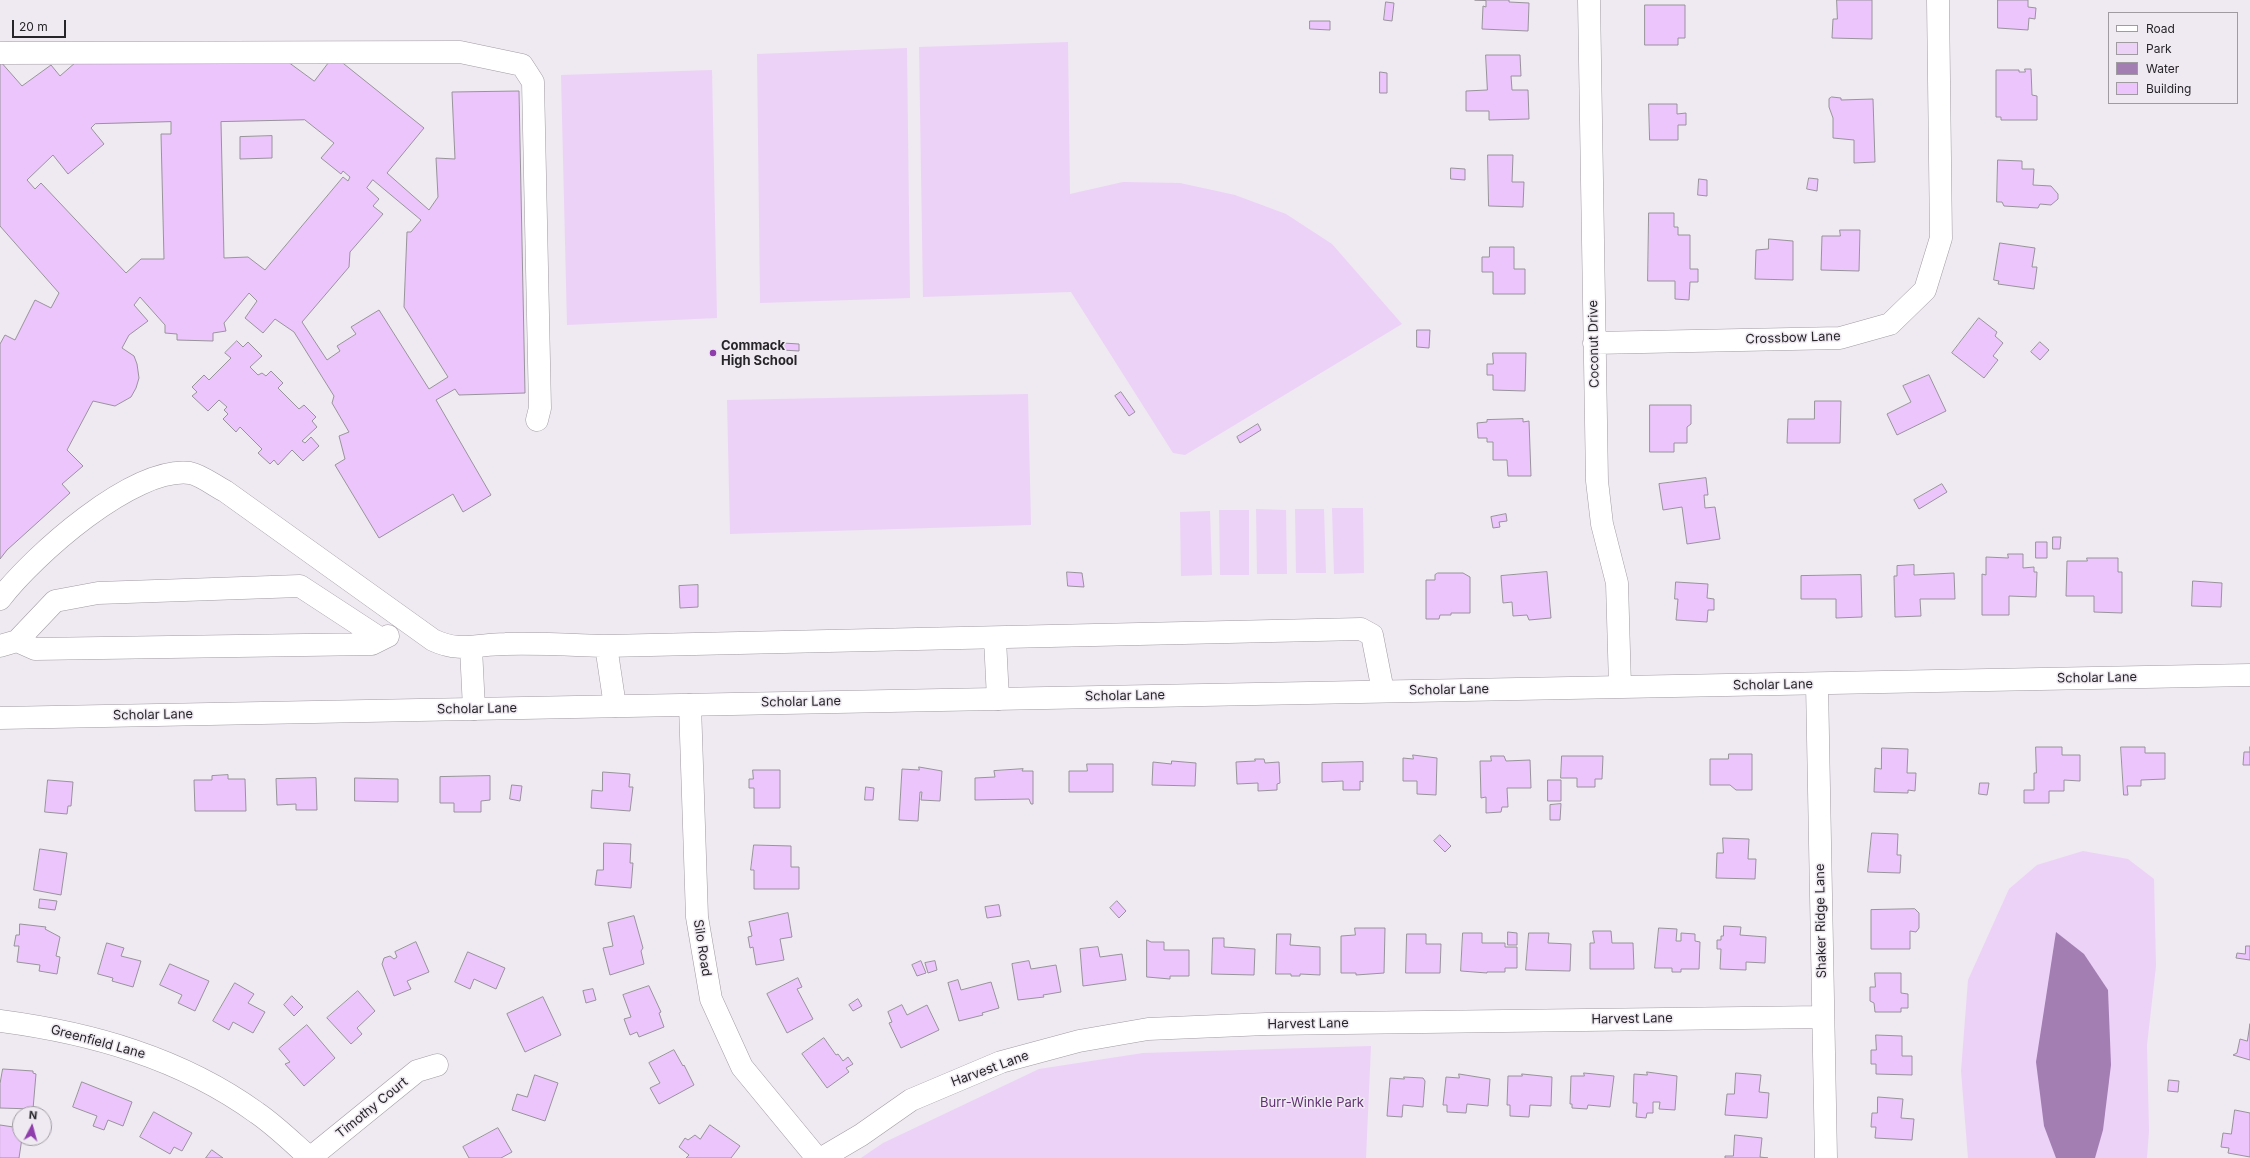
<!DOCTYPE html>
<style>
body{margin:0}
#map{position:relative;width:2250px;height:1158px;overflow:hidden;background:#efe9f2;font-family:Inter,sans-serif}
canvas{display:block}
.legend{position:absolute;left:2108px;top:12px;width:130px;height:92px;box-sizing:border-box;background:#efe9f2;border:1px solid #9f9ba1;margin:0;padding:5px 7px;list-style:none;font-size:12px;color:#272528}
.legend li{display:flex;align-items:center;gap:8px;height:20px}
.legend b{width:20px;border:1px solid #9f9ba1}
.north{position:absolute;left:12px;top:1106px;width:40px;height:40px;box-sizing:border-box;background:#efe9f2;border:1px solid #9f9ba1;border-radius:50%;rotate:6deg;font-size:11px;font-weight:700;line-height:16px;text-align:center;color:#272528}
.north::after{content:'';display:block;margin:auto;width:14px;height:18px;background:#8f3dac;clip-path:polygon(50% 0,100% 100%,50% 72%,0 100%)}
.scale{position:absolute;left:12px;top:20px;width:54px;height:18px;box-sizing:border-box;border:2px solid #272528;border-top:0;padding-left:5px;font-size:12px;line-height:14px;white-space:nowrap;color:#272528;-webkit-text-stroke:3px #efe9f2;paint-order:stroke}
</style>
<div id="map">
<canvas width="2250" height="1158"></canvas>
<ul class="legend">
<li><b style="height:5px;background:#fff"></b>Road</li>
<li><b style="height:11px;background:#ecd2f6"></b>Park</li>
<li><b style="height:11px;background:#a37eb2"></b>Water</li>
<li><b style="height:11px;background:#edc5fd"></b>Building</li>
</ul>
<div class="north">N</div>
<div class="scale">20 m</div>
</div>
<script>
const c = document.querySelector('canvas').getContext('2d');
c.lineJoin = 'round';
function paint(path, color) {
  c.fillStyle = color;
  c.fill(path, 'evenodd');
}
function trace(path, color, width, dash) {
  c.strokeStyle = color;
  c.lineWidth = width;
  c.lineCap = dash ? 'butt' : 'round';
  c.setLineDash(dash || []);
  c.stroke(path);
}
function label(font, color, halo, rows, align = 'center') {
  c.font = font + ' Inter,sans-serif';
  c.lineWidth = 3;
  c.setLineDash([]);
  c.textBaseline = 'middle';
  c.strokeStyle = halo;
  c.fillStyle = color;
  for (const [text, x, y, turn = 0] of rows) {
    c.save();
    c.translate(x, y);
    c.rotate((+turn || 0) * Math.PI / 180);
    c.textAlign = isNaN(turn) ? turn : align;
    if (halo) c.strokeText(text, 0, 0);
    c.fillText(text, 0, 0);
    c.restore();
  }
}
paint(new Path2D(`
 M1068,42L1070,194L1123,182L1180,183L1235,195L1286,214L1332,244L1402,324L1185,455L1173,453L1071,292L923,297L919,47Z
 M907,48L910,298L760,303L757,54Z
 M712,70L717,318L567,325L561,75Z
 M1028,394L1031,525L730,534L727,400Z
 M1332,508H1363L1364,573L1334,574Z
 M1256,509L1286,510L1287,574H1257Z
 M1295,509H1324L1326,573H1296Z
 M1219,510H1249V575H1220Z
 M1210,511L1212,575L1181,576L1180,512Z
 M2083,851L2128,859L2154,879L2156,966L2147,1045L2149,1131L2147,1158H1968L1961,1071L1968,980L2009,889L2037,865Z
 M1371,1046L1366,1158H861L883,1143L1039,1069L1143,1053Z`), '#ecd2f6');
paint(new Path2D(`
 M2056,932L2084,954L2108,990L2111,1065L2103,1130L2095,1158H2056L2044,1126L2036,1062Z`), '#a37eb2');
const building = new Path2D(`
 M1475,0H1509V2L1529,3L1528,31L1482,29L1483,6L1486,7V1Z
 M1837,0H1872V39L1832,38L1833,19H1837Z
 M1998,0H2028V7L2036,8L2035,19L2029,18L2028,30L1998,28Z
 M1386,2L1394,3L1392,21L1384,20Z
 M1645,5H1685V38H1678V45H1645Z
 M1310,21H1330V30L1310,29Z
 M1486,55H1520L1521,76H1511L1512,90H1528L1529,119L1489,120V111H1466V91L1487,90Z
 M334,56L424,128L387,173L429,210L438,197L436,158L455,159L452,92L519,91L525,393L459,395L455,389L436,400L491,495L463,512L453,494L379,538L335,465L345,459L339,436L349,432L332,403L334,396L294,332L275,319L263,333L245,318L257,301L249,293L224,323L226,331L213,333V341L177,340V334L165,333V325L140,297L134,305L148,321L129,335L122,348L134,356L137,364L139,378L136,388L131,397L115,406L93,401L67,450L83,466L62,484L70,493L7,550L0,559V344L5,335L15,340L35,300L51,308L59,293L0,226V61L22,86L51,65L60,76L76,62L284,59L314,81ZM305,120L334,143L321,158L341,174L343,171L350,177L348,181L343,177L265,270L248,257L224,258L221,122ZM171,122V134H161L164,259H141L126,273L41,183L35,189L27,180L53,155L68,174L104,144L91,128L95,124ZM373,180L421,220L411,232H407L404,307L448,377L429,389L379,310L351,327L356,334L337,346L340,351L327,360L302,322L349,267L350,252L383,214L373,206L379,199L367,188Z
 M2025,69H2031L2032,95L2037,96V120H2001V117H1996V70H2019V72H2025Z
 M1380,72L1387,73V93H1380Z
 M1832,97L1841,98V100L1873,99L1875,162L1854,163V140L1833,138V118L1829,107V99Z
 M1649,104H1677V114L1686,113V125H1678V140H1650Z
 M272,136V158L240,159V137Z
 M1488,155H1513L1512,182H1524L1523,207L1489,206Z
 M1998,160L2022,161V169H2034L2033,185L2051,186L2058,194V199L2051,205L2040,204L2038,208L2004,206L2002,202H1997Z
 M1451,168L1465,169V180L1451,179Z
 M1809,178L1818,179L1817,191L1807,189Z
 M1699,179L1707,180V196L1698,195Z
 M1649,213H1674V227H1678V235H1690V269H1698V282H1690L1689,300L1675,299V281H1648Z
 M1840,230H1860L1859,271L1821,270L1822,236H1840Z
 M1769,239L1793,241V280L1755,279L1756,250L1768,249Z
 M2000,243L2035,248L2032,267H2037L2034,289L1998,284L1999,281L1994,280Z
 M1490,247H1514V269H1525V294H1493V272H1482V257H1489Z
 M1979,318L1997,332L1995,336L2003,343L1993,356L1998,360L1984,378L1952,353Z
 M1417,330H1430L1429,348L1417,347Z
 M237,341L243,347L248,342L262,356L250,367L258,375L262,373L266,376L271,371L283,383L278,388L299,409L304,405L316,417L312,421L317,427L302,441L305,443L311,437L319,446L303,461L292,450L278,465L274,460L270,464L258,453L262,449L240,427L236,432L223,419L228,414L224,410L227,407L219,400L208,411L192,396L197,392L192,387L204,375L209,380L231,358L225,353Z
 M2040,342L2049,350L2040,360L2031,352Z
 M783,343L799,344V351L782,350Z
 M1493,353H1526L1525,391L1493,390V375H1487V364H1493Z
 M1929,375L1946,411L1897,435L1887,414L1911,402L1903,386Z
 M1121,392L1135,412L1129,416L1115,396Z
 M1815,401H1841L1840,443H1787L1788,419H1814Z
 M1650,405H1691V424L1687,427V443H1674V452H1650Z
 M1523,419V422L1529,421L1531,476H1508L1507,460H1493V442H1487V438H1478L1477,423L1487,422V420Z
 M1258,424L1261,430L1240,443L1237,437Z
 M1706,478L1708,495H1704L1705,508L1715,507L1720,539L1687,544L1682,507L1663,510L1659,484Z
 M1942,484L1947,492L1919,509L1914,500Z
 M1506,514L1507,521L1499,522L1500,527L1493,528L1491,517Z
 M2053,537H2061L2060,549H2053Z
 M2036,542H2047V558H2036Z
 M2008,554H2023V568L2034,567V572H2037L2036,597L2009,596V615H1982V574L1986,575V557L2008,558Z
 M2087,558H2118V572H2122V613L2094,612V596H2066L2067,561H2087Z
 M1914,565V575L1954,573L1955,599H1920L1921,616L1895,617L1894,576H1897V566Z
 M1067,572L1082,573L1084,587L1068,586Z
 M1547,572L1551,618L1529,620L1527,615L1513,616L1512,602L1503,603L1501,576Z
 M1438,573H1463L1470,577V613H1451V615H1440L1439,619H1426V580H1435V575Z
 M1861,575L1862,617L1836,618V599H1801V576Z
 M2193,581L2222,583L2221,607L2192,606Z
 M1676,582L1708,584L1707,598L1714,599V610H1708L1707,622L1676,620L1678,599H1675Z
 M698,585V607L680,608L679,586Z
 M2036,747H2062V755H2080V781L2064,780V791H2049V803H2024V790H2034V773H2036Z
 M2121,747H2145V753H2165V779L2141,780V786H2127L2128,795H2124Z
 M2250,747V765H2243L2244,752H2250Z
 M1882,748L1908,749L1907,773H1916L1915,791L1908,790V793L1874,792L1875,768L1881,769Z
 M1729,754H1752V790H1736L1730,785H1710V759H1728Z
 M1413,755L1437,758L1436,795L1417,794V781H1403V758L1413,759Z
 M1491,756H1504L1506,761L1530,760L1531,788H1507L1508,807H1502L1501,812L1486,813V797L1481,798L1480,761H1491Z
 M1562,756H1603L1602,779H1595V787H1577V778H1561Z
 M1255,759H1264L1265,763L1279,762L1280,783L1277,784V790L1258,791V783L1237,784L1236,762L1255,761Z
 M1172,761L1196,763L1195,786L1152,785L1153,762L1171,764Z
 M1363,762V782L1360,781V790H1343V781L1322,782V763Z
 M1087,764H1113V792H1069V771H1087Z
 M919,767L942,771L940,801L921,800L922,792H920L918,821L899,820L902,769L919,770Z
 M1023,769L1022,771H1033V804H1031L1029,799L975,800V778L995,777L994,771Z
 M753,770H780V808H754V788H749V779H753Z
 M603,772L630,774L629,787H633L630,811L591,808L592,790L602,791Z
 M228,775V779H245L246,811H195L194,780H212V776Z
 M490,776V800L481,801V812H454V803H440V777Z
 M316,778L317,810H296V804L277,805L276,779Z
 M355,778L398,779V802L355,801Z
 M48,780L73,782L71,806H68L67,814L45,812Z
 M1548,780H1561V801H1548Z
 M1980,783H1989L1987,795L1979,794Z
 M512,785L522,786L520,801L510,799Z
 M866,787L874,788L873,800H865Z
 M1561,804L1560,820H1550V805Z
 M1872,833L1898,834L1897,855H1901L1900,873L1868,872Z
 M1440,835L1451,846L1445,852L1434,841Z
 M1723,838L1749,839L1748,859H1756L1755,879L1716,878L1717,853H1723Z
 M604,843L631,844L630,863H633L631,888L595,885L597,870H603Z
 M754,845L791,846V867H799V889H754V870H751Z
 M40,849L67,853L61,895L34,890Z
 M40,899L57,901L55,910L39,908Z
 M1117,901L1126,911L1119,918L1110,908Z
 M999,905L1001,916L987,918L985,907Z
 M1915,909L1919,913V928L1916,932L1910,931V949H1871V910Z
 M788,913L792,937L780,939L784,960L756,965L753,947L750,948L748,937L752,936L749,922Z
 M634,916L643,948L641,951L644,964L610,975L603,948L613,946L608,923Z
 M20,924L46,927L45,929L60,937L56,956L60,957L57,974L39,971L40,965L17,962L19,946H14L16,935H19Z
 M1724,926L1741,927L1740,935L1766,937L1765,963L1746,962V970L1720,969L1721,949H1717V940H1721V936H1723Z
 M1355,928H1385L1384,973L1356,975V973H1341V936L1355,935Z
 M1659,928L1677,929L1676,941H1681V933L1695,934V941L1700,942L1699,969H1681V972H1672V968H1655Z
 M1593,931H1611L1612,943H1633L1634,969H1590V943H1594Z
 M1508,932L1517,933V945H1508Z
 M1463,933H1482V943H1505V947H1517V968H1505V972H1487V973L1461,971Z
 M1529,933H1549L1548,943L1571,944L1570,971L1526,970Z
 M1277,934H1291L1290,945L1320,947V975L1300,974V976H1291V974H1276Z
 M1407,934H1426V944H1441L1440,973H1406Z
 M1213,938H1224V947L1255,949L1254,975L1212,974Z
 M1147,940L1151,942H1164V950H1189V976H1170V979L1147,977Z
 M416,942L429,972L407,981L411,989L394,996L382,964L384,958L390,956L394,959L397,957L395,952Z
 M107,943L124,948L121,956L141,961L133,987L112,981L113,978L98,974Z
 M2246,946H2250V960L2236,958L2237,953L2245,954Z
 M1098,947L1100,957L1122,954L1126,980L1083,986L1080,949Z
 M468,952L505,968L496,989L474,979L470,989L455,982Z
 M921,961L926,973L917,976L912,965Z
 M935,961L937,970L928,973L925,963Z
 M1029,961L1031,969L1056,965L1061,992L1043,995L1044,997L1018,1000L1012,964Z
 M170,964L209,981L195,1011L178,1003L182,995L160,985Z
 M1875,973H1901V993L1908,994V1008H1901V1012H1875L1874,1003L1870,1001V987H1875Z
 M798,978L802,987L797,989L813,1019L787,1033L767,994Z
 M958,980L961,990L991,982L999,1008L982,1013L983,1015L959,1021L948,983Z
 M235,983L254,994L248,1003L265,1012L253,1033L233,1022L229,1030L213,1021Z
 M649,986L661,1012L659,1013L664,1027L639,1037L637,1032L630,1035L624,1019L631,1017L623,995Z
 M593,989L596,1000L586,1003L583,991Z
 M358,991L375,1011L357,1028L362,1034L351,1044L327,1018Z
 M292,996L303,1007L294,1016L284,1005Z
 M543,997L561,1035L525,1052L507,1014Z
 M858,999L862,1006L853,1011L849,1005Z
 M902,1005L907,1015L927,1005L939,1030L901,1048L889,1023L892,1022L888,1012Z
 M2250,1024V1060L2233,1055L2237,1053L2240,1039L2247,1041Z
 M307,1025L335,1058L304,1086L285,1064L290,1062L279,1049Z
 M1876,1035L1902,1036V1056H1912V1075L1876,1074V1064H1871V1050H1876Z
 M824,1038L836,1055L838,1054L843,1061L848,1057L853,1064L846,1068L849,1072L827,1088L802,1054Z
 M674,1050L683,1066L684,1065L694,1085L659,1104L650,1088L660,1083L649,1063Z
 M3,1069L33,1071V1073L36,1074L33,1109L0,1108V1084Z
 M1647,1072L1677,1076L1675,1110L1659,1109L1660,1102H1653V1113H1647L1646,1118L1636,1117L1637,1103H1633L1634,1074L1647,1075Z
 M1584,1073L1614,1076L1610,1107L1588,1105L1587,1109L1572,1108V1104H1570L1571,1076H1584Z
 M1736,1073L1761,1075L1759,1092L1769,1093L1767,1118L1725,1115L1727,1094H1734Z
 M1459,1074L1490,1079L1488,1106L1467,1104L1466,1113L1447,1112V1105H1443L1446,1077L1459,1078Z
 M1522,1074L1552,1077L1551,1106L1530,1105L1529,1117L1510,1116V1105H1507L1508,1076H1522Z
 M535,1075L558,1083L545,1121L512,1110L517,1094L527,1097Z
 M1404,1077L1423,1078L1425,1081L1423,1107L1403,1105L1402,1117L1387,1116L1390,1078L1404,1079Z
 M2169,1080L2179,1081L2178,1092L2168,1091Z
 M82,1082L132,1102L123,1126L108,1120L104,1130L93,1126L97,1116L73,1107Z
 M1878,1097L1903,1099L1901,1118L1914,1119L1912,1140L1875,1138L1876,1127H1871L1872,1113H1877Z
 M2235,1110L2250,1113V1157L2228,1153L2229,1148L2221,1147L2223,1133L2231,1134Z
 M154,1112L192,1133L182,1151L174,1147L170,1154L140,1137Z
 M0,1125L20,1128V1138H22L19,1158H0Z
 M710,1125L740,1146L731,1158H686L689,1155L679,1147L685,1138L688,1140L695,1135L700,1139Z
 M498,1128L512,1152L501,1158H469L463,1147Z
 M1735,1135L1762,1138L1760,1157L1768,1158H1725V1156H1733Z
 M212,1150L223,1158H206Z`);
paint(building, '#edc5fd');
trace(building, '#98939a', 1);
const minor = new Path2D(`
 M1589,0L1597,481L1602,524L1617,583L1620,686
 M0,53L460,52L522,65L533,82L540,408L537,420
 M1594,343L1840,338L1890,324L1925,290L1941,238L1938,0
 M0,599C33,556 133,466 190,473C201,475 215,486 225,491L433,640C460,653 478,644 505,644C539,643 573,645 606,646L1361,629L1372,635L1383,691
 M995,639L998,699
 M17,641L35,649L372,644L388,636
 M0,646L17,641L55,601L98,593L300,586L381,639
 M606,646L615,706
 M471,648L474,709
 M1817,684L1826,1158
 M690,705L697,917L711,999L742,1067L817,1158
 M0,1021C91,1033 181,1058 257,1113C276,1126 293,1143 310,1158
 M310,1158L417,1071L437,1065
 M822,1158L861,1135L911,1100L1001,1062L1079,1041L1148,1029L1266,1024L1823,1017`);
const tertiary = new Path2D(`
 M0,718L2250,675`);
trace(minor, '#a19ba3', 23);
trace(tertiary, '#a19ba3', 23);
trace(minor, '#fff', 22);
trace(tertiary, '#fff', 22);
for (const [x, y, r, color] of [
 [713,353,4,"#8f3dac"]
]) {
  const dot = new Path2D();
  dot.arc(x, y, r, 0, 2 * Math.PI);
  c.fillStyle = color;
  c.fill(dot);
  trace(dot, '#efe9f2', 1.5);
}
label('13px', '#272528', '#efe9f2', [
 ["Crossbow Lane",1793,338,-2],
 ["Coconut Drive",1594,344,-91],
 ["Scholar Lane",2097,678,-1],
 ["Scholar Lane",1773,685,-1],
 ["Scholar Lane",1449,690,-1],
 ["Scholar Lane",1125,696,-1],
 ["Scholar Lane",801,702,-1],
 ["Scholar Lane",477,709,-1],
 ["Scholar Lane",153,715,-1],
 ["Shaker Ridge Lane",1821,921,-91],
 ["Silo Road",702,948,81],
 ["Harvest Lane",1632,1019,-1],
 ["Harvest Lane",1308,1024,-1],
 ["Greenfield Lane",98,1042,15],
 ["Harvest Lane",990,1069,-20],
 ["Timothy Court",372,1108,-39]
]);
label('bold 13px', '#272528', '#efe9f2', [
 ["Commack",721,346],
 ["High School",721,361]
], 'left');
label('13px', '#623274', '#efe9f2', [
 ["Burr-Winkle Park",1312,1103]
]);
</script>
